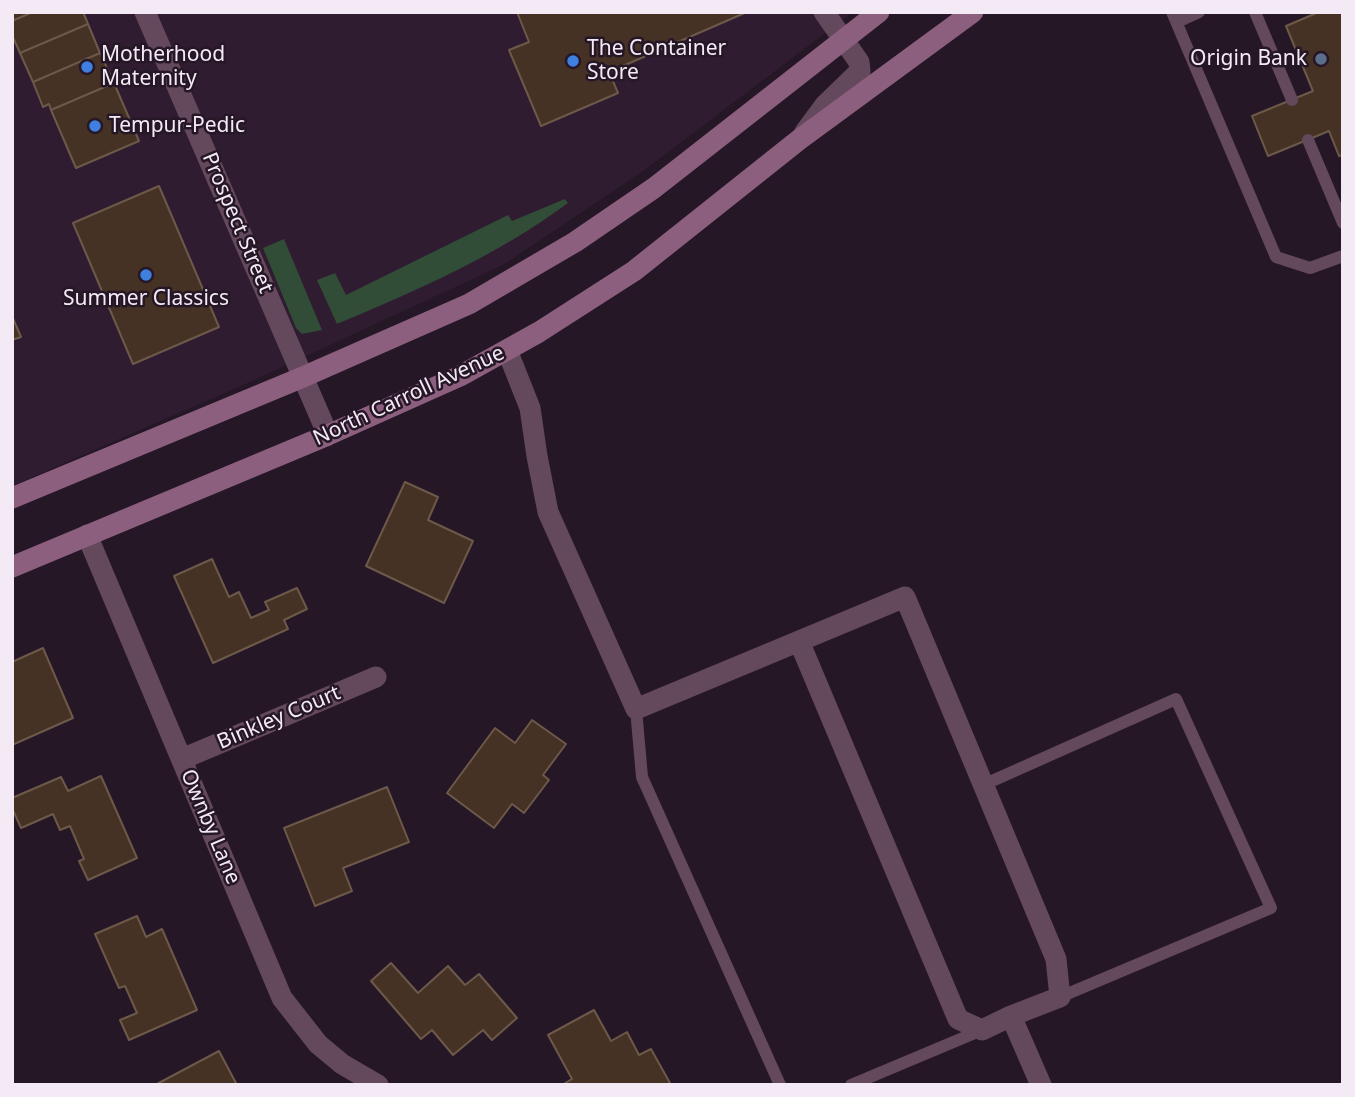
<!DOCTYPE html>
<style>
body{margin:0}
#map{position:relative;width:1355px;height:1097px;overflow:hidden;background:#251726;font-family:"Noto Sans",sans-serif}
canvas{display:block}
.frame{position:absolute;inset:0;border:14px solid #f4eaf5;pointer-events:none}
</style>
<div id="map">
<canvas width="1355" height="1097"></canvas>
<div class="frame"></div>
</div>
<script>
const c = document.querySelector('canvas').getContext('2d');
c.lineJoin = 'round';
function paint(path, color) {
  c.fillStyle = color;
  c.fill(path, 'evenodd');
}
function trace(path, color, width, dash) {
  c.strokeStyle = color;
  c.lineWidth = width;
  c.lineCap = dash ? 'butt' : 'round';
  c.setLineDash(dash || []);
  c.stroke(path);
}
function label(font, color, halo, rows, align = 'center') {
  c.font = font + ' "Noto Sans",sans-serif';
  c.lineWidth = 5;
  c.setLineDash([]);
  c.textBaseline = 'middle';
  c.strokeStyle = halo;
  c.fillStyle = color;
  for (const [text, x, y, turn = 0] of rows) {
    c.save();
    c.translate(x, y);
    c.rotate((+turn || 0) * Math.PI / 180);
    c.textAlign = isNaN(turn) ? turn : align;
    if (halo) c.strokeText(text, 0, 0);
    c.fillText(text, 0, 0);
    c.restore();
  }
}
paint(new Path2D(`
 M12,12H853L643,171L503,265L252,381L12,486Z`), '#2f1c30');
paint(new Path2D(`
 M565,199L568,203C498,255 416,291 337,324L317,280L335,273L346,295L508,215L512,221Z
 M284,239L322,330L302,334L296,328L263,248Z`), '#314c37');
const building = new Path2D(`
 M12,12H33L12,21Z
 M33,12H83L88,24L20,53L12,35V21Z
 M517,12H747L609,72L618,93L541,126L509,50L529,42Z
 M1319,12H1343V155L1339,156L1329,131L1268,156L1252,116L1313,91L1286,26Z
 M88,24L100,53L33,82L20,53Z
 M100,53L114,83L51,110L49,104L43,107L33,82Z
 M114,83L139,141L76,168L51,110Z
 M159,186L219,327L133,364L73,223Z
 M12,316L21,337L12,340Z
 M405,482L438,497L428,520L473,541L444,603L366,566Z
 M212,559L229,597L239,592L251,618L269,610L265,602L297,588L307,609L284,620L288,629L213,663L174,576Z
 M43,648L73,718L12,745V662Z
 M532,720L566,744L543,775L549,780L524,813L512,804L494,828L447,793L495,728L515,743Z
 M101,776L137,858L88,880L79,861L84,859L70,826L60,830L53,814L21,828L12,808V798L61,777L68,791Z
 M387,787L409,842L343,868L352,891L315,906L284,828Z
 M137,916L146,937L162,929L197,1010L129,1040L120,1020L137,1013L125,986L119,988L95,934Z
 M391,963L418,993L448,966L465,985L479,974L517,1018L492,1040L483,1030L453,1055L432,1030L421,1039L371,981Z
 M594,1010L611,1041L627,1032L639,1055L651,1049L670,1083L666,1085H562L572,1079L548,1035Z
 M219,1051L237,1085H155Z`);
paint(building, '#453224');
trace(building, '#6d594a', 2);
trace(new Path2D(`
 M1172,12L1276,257L1310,268L1343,256
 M1255,12L1292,100
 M1177,22L1199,12
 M1308,140L1343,223
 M636,709L642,777L780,1085
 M983,785L1176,699L1271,908L1060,997
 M851,1085L982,1030`), '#64485b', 12);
trace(new Path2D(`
 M145,12L328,435
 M805,132L825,105L860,71L859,62L824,12
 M507,350L530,408L537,456L548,512L636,709L905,597L1056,959L1060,997L1011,1016L1041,1085
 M87,535L282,998L318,1044L342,1064L378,1085
 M799,641L958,1019L982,1030L1011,1016
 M182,759L376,677`), '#64485b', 21);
trace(new Path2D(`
 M12,498L303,377L469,304L575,242L654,188L879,12
 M12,567L328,435L460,376L539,332L634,271L800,139L973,12`), '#8d5f7f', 21);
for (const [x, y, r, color] of [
 [1321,59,7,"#5c6f8a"],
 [573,61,7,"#3f7fe0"],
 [87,67,7,"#3f7fe0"],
 [95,126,7,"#3f7fe0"],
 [146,275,7,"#3f7fe0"]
]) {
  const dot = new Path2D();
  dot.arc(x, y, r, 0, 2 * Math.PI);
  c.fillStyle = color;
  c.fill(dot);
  trace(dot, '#251726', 2.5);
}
label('21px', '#f4eaf5', '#251726', [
 ["The Container",587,49],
 ["Store",587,73],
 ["Motherhood",101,55],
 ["Maternity",101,79],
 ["Origin Bank",1307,59,"right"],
 ["Tempur-Pedic",109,126],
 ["Summer Classics",146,299,"center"]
], 'left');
label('21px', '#f4eaf5', '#251726', [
 ["Prospect Street",237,223,67],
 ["North Carroll Avenue",409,396,-25],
 ["Binkley Court",279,718,-23],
 ["Ownby Lane",210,827,67]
]);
</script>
